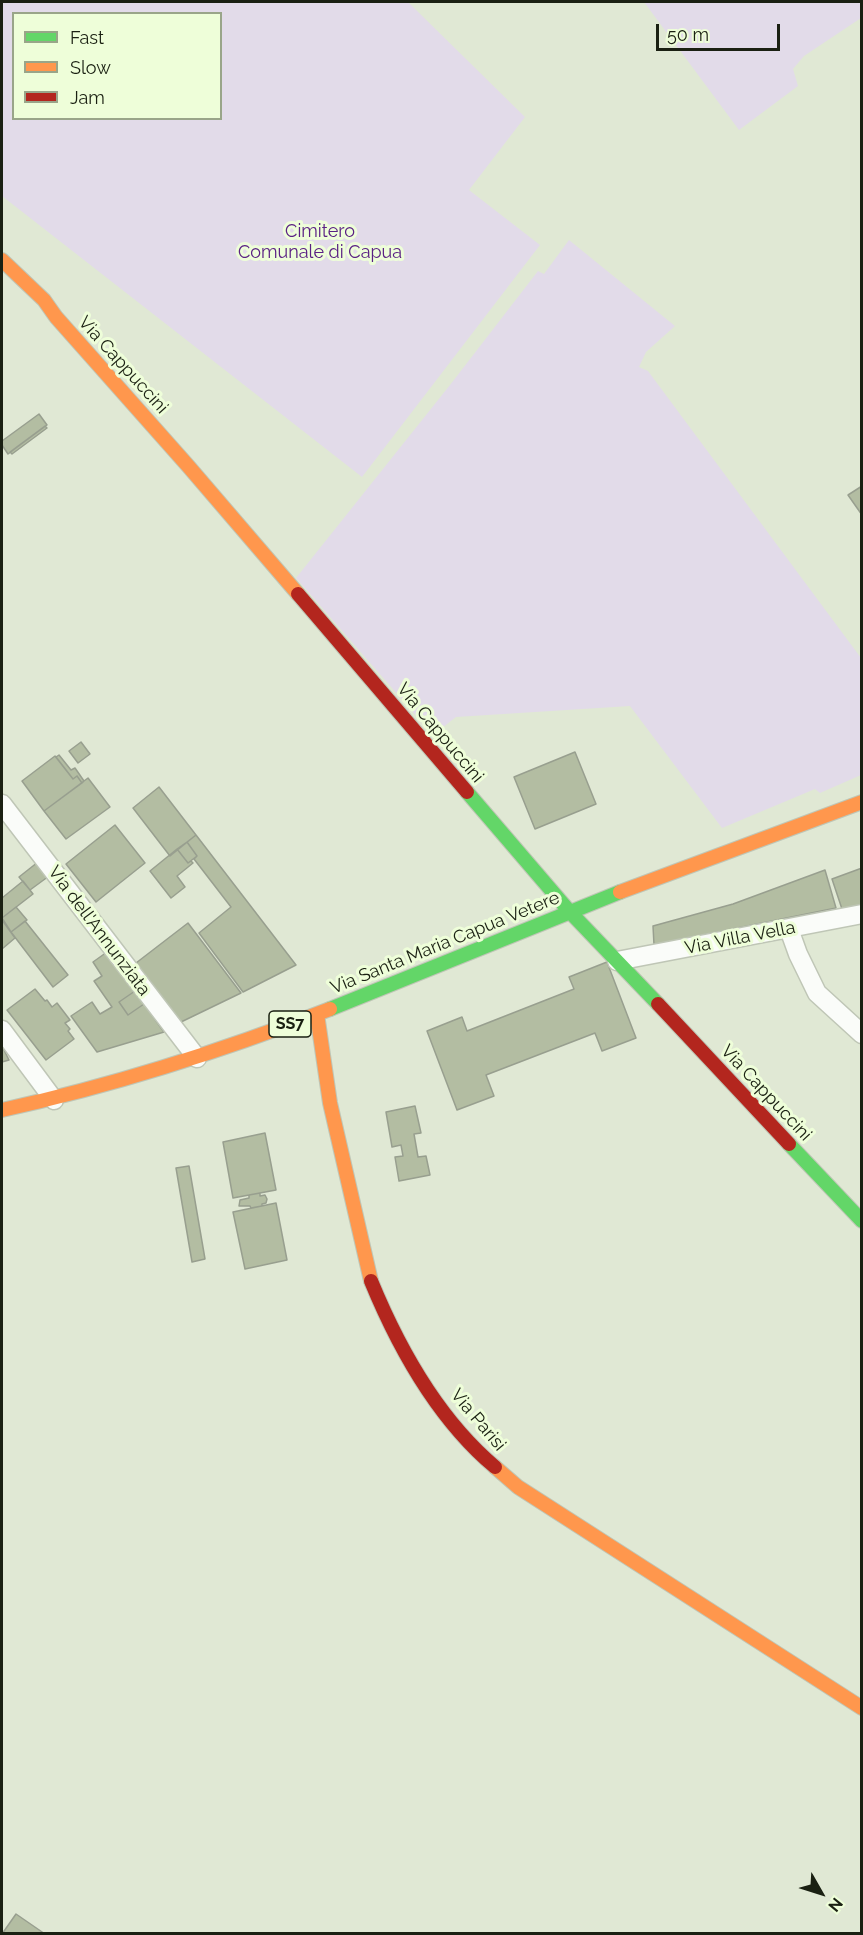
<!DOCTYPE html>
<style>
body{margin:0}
#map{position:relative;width:863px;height:1935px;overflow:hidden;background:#e0e8d4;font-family:Raleway,sans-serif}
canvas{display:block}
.frame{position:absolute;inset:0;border:3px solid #1a2012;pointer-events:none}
.legend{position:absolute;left:12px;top:12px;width:210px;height:108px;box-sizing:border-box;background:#eefed9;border:2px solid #99a589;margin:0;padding:8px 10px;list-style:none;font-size:18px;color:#1a2012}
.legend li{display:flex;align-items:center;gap:12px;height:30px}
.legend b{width:30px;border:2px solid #99a589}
.north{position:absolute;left:791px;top:1863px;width:60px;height:60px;-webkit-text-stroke:4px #eefed9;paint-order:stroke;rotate:129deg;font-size:16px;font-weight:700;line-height:24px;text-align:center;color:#1a2012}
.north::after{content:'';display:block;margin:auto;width:21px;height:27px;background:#1a2012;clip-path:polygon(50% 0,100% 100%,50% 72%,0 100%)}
.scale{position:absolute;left:656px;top:24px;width:124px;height:27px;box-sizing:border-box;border:3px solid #1a2012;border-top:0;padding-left:8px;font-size:18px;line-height:21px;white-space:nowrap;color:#1a2012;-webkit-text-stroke:4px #eefed9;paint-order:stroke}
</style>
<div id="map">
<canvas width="863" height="1935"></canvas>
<div class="frame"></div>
<ul class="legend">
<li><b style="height:8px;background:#63d668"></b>Fast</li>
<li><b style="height:8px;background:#ff974d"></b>Slow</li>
<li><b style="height:8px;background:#b3261e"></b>Jam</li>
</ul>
<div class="north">N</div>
<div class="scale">50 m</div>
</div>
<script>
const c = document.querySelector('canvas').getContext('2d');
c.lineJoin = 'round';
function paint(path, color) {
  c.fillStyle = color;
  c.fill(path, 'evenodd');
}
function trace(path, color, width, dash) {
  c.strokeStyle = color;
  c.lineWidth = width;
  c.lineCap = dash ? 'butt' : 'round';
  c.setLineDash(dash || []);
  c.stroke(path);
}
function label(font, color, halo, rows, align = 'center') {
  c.font = font + ' Raleway,sans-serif';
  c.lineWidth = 6;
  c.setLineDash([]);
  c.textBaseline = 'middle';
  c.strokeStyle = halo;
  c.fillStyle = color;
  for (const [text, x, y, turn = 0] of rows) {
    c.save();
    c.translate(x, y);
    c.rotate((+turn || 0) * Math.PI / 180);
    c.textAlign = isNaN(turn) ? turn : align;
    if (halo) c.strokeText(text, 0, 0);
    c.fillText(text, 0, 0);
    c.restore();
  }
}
paint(new Path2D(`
 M2,2H408L525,117L469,190L540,245L362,477L2,196ZM14,14H220V118H14Z
 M644,2H861V18L804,56L793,69L798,86L739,130Z
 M569,240L675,326L646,352L639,367L648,371L861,658V775L820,793L815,789L722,828L630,706L456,717L433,735L296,578L450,385L538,271L544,274Z`), '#e2dbe9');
const building = new Path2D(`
 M39,414L47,425L8,454L2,445V441Z
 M45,426L47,428L12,454L10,452Z
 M862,486V515L848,495Z
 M81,742L90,754L78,763L69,751Z
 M575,752L596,804L535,829L514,777Z
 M59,755L71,770L75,768L84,781L82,783L77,776L73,779L56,757Z
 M55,756L73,779L77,776L82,783L44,811L22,781Z
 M88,778L110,807L66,839L44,811Z
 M159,787L196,835L170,856L133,808Z
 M115,825L145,863L96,902L66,864Z
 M196,835L296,965L243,992L199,933L231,907L194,859L197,856L187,842Z
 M187,842L197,856L188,863L177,849Z
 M177,849L188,863L191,861L193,863L177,876L185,887L171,898L150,871Z
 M38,862L49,876L30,890L19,877Z
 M862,868V906L842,909L832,879Z
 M825,870L836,908L654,945L653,926L733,904Z
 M23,881L33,894L2,918V898Z
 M16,907L27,920L11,932L2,918Z
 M2,920L15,938L2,949Z
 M25,921L68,975L53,987L11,932Z
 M188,923L241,993L181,1022L136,963Z
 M107,952L135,991L119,1002L128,1015L144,1004L164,1032L97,1052L71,1016L92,1002L100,1014L112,1007L94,981L102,976L93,962Z
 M607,962L636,1038L602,1051L595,1033L486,1075L494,1096L457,1110L427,1031L462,1017L467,1031L574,989L569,977Z
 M35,989L45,1001L47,1000L52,1007L57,1003L70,1020L65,1023L70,1029L68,1031L74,1039L46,1060L7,1010Z
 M135,991L144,1004L128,1015L119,1002Z
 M2,1046L9,1060L2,1062Z
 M415,1106L421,1133L414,1134L418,1157L426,1156L430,1175L399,1181L395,1157L403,1156L401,1145L392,1147L386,1112Z
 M265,1133L276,1190L233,1198L223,1142Z
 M189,1166L205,1259L192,1262L176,1168Z
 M260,1193V1196L265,1195L267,1199L266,1203L262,1204V1206L251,1208L250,1206H239L240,1200L249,1198V1195Z
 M276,1203L287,1260L245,1269L233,1212Z
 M16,1914L45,1934H2Z`);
paint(building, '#b3bda2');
trace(building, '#989f8f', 1.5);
const street = new Path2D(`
 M2,804L197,1058
 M789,929L798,954L817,993L862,1034
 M617,961L862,914
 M2,1030L54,1100`);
const fast = new Path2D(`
 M467,792L569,911L658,1004
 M330,1009L620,892
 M789,1144L862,1221`);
const slow = new Path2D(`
 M2,260L44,300L56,317L189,467L298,594
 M620,892L862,802
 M317,1014L330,1103L371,1281
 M2,1110C115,1085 222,1051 330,1009
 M495,1467L518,1487L862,1708`);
const jam = new Path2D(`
 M298,594L467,792
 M658,1004L789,1144
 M371,1281C399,1349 439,1420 495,1467`);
trace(street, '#bfc6b6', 21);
trace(fast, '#bfc6b6', 16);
trace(slow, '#bfc6b6', 16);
trace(jam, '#bfc6b6', 16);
trace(street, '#fafcf9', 18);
trace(fast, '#63d668', 14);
trace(slow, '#ff974d', 14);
trace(jam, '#b3261e', 14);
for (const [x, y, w] of [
 [290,1024,42]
]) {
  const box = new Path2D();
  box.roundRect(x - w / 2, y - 13, w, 26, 4.5);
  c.fillStyle = '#eefed9';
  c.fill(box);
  trace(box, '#1a2012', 1.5);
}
label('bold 16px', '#1a2012', null, [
 ["SS7",290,1024]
]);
label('18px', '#5a2084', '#eefed9', [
 ["Cimitero",320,232],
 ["Comunale di Capua",320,253]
]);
label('18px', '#1a2012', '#eefed9', [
 ["Via Cappuccini",123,365,48],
 ["Via Cappuccini",440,733,50],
 ["Via dell'Annunziata",99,931,53],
 ["Via Villa Vella",740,938,-11],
 ["Via Santa Maria Capua Vetere",445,943,-22],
 ["Via Cappuccini",766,1093,47],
 ["Via Parisi",478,1420,50]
]);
</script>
